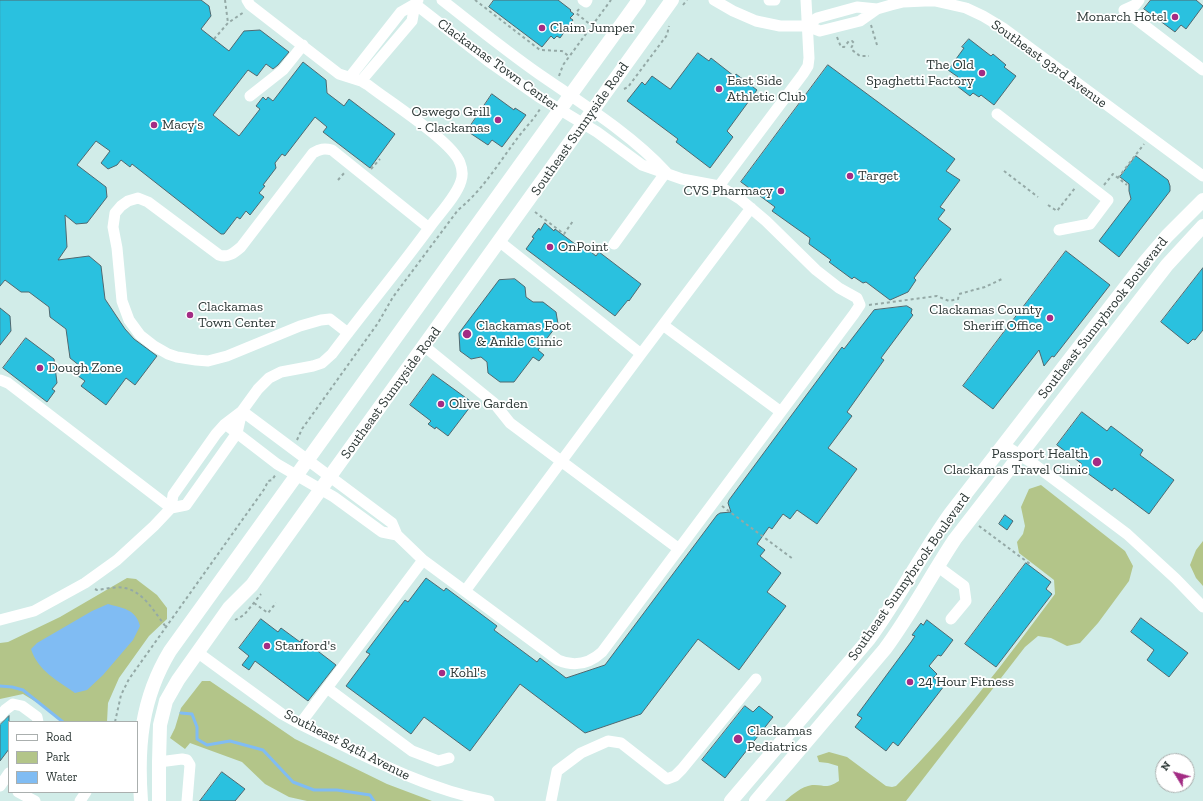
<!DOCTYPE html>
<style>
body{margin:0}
#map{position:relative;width:1203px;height:801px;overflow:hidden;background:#d1ece8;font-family:"Zilla Slab",serif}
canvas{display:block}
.legend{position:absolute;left:8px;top:721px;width:130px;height:72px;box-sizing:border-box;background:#fff;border:1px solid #aaafae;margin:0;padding:5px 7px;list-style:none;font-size:12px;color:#2b3634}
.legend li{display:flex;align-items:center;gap:8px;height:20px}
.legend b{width:20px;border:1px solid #aaafae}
.north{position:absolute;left:1155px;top:753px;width:40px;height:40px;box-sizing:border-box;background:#fff;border:1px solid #aaafae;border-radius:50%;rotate:307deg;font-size:11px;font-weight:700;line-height:16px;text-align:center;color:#2b3634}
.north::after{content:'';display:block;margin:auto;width:14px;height:18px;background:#a32c84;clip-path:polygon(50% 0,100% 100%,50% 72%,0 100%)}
</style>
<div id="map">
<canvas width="1203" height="801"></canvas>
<ul class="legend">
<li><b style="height:5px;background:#fff"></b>Road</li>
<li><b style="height:11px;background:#b3c589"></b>Park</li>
<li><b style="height:11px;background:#80bcf3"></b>Water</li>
</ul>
<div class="north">N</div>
</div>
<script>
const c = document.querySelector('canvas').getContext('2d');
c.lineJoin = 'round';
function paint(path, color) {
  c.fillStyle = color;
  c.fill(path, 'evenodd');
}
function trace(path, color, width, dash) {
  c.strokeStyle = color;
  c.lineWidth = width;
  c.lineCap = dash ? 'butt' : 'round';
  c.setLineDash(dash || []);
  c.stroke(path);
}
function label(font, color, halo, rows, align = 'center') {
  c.font = font + ' "Zilla Slab",serif';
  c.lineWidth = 3.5;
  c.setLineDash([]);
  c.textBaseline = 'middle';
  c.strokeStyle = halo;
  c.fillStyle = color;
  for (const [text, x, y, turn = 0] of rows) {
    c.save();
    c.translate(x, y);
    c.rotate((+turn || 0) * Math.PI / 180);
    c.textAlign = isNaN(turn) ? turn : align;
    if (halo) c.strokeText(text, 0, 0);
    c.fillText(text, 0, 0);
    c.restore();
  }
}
paint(new Path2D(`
 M1041,485L1125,551L1133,566L1129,581L1098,623L1080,643L1067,646L1051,638L1038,636L1025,647L906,801H785C793,794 801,787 812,785C825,784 825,790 839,781L838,766L828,763L819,762L817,756L829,752L847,757L886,786L892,787L896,786C956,727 1005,661 1055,594L1054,580L1019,553L1017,542L1023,534L1025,526L1021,507L1029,489Z
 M1203,541V586L1196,578L1190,565L1196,550Z
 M127,578L136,579L157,595L167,608V619L149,636L119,678L108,703L107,722H61L41,705L23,694L0,699V643L8,642L60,617Z
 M202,681H210L295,739L387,784L432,801H307L289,797L265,784L242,762L190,743L185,749L170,738L175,728L181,708Z`), '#b3c589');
paint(new Path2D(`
 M108,604C122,608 136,609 140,626L133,640L103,675L87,690L75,693C57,680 38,671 31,649L37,643L92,611Z`), '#80bcf3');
trace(new Path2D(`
 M0,686L12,687L23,690L63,722
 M181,713L192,714L197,727V739L207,745L230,741L263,750L293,782L314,790H337L370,795L374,801`), '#80bcf3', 3);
const building = new Path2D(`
 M0,0H201L209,6L211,16L201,29L229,51L244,31L260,30L289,52L278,65L273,69L266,64L257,76L248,70L213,115L239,136L260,109L256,106L263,97L266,100L268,97L273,101L303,62L326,80L327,93L344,106L349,99L395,134L370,168L323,132L327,127L315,117L285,156L282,154L275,163L276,168L263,185L265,186L259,193L264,197L250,215L246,211L240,219L237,217L224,234H221L132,164L130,167L121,160L117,165L108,169L101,163L110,151L96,141L77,165L106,187L107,197L87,223L76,224L65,215L67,247L58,260L89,256L101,266L105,299L125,329L134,339L157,356L135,385L126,378L106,405L81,386L85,381L74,373L80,366L70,358L66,329L50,317L49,307L29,292H21L5,280L0,286Z
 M494,0H558L571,10L570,11L574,14L570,18L573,20L560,38L557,36L554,39L551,36L542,47L489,7Z
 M1151,0H1196L1203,6L1186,29L1181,25L1175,32L1144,9Z
 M969,39L991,56L993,54L1006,65L1004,67L1016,76L994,105L981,95L979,97L973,93L970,96L953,83L958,77L948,70L964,48L962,47Z
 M698,53L709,61L711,58L734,76L736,74L757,90L727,131L733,137L710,168L676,142L678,139L627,101L642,82L645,85L652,76L670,89Z
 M828,65L955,159L946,171L960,180L940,207L945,210L938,219L951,229L914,278L916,280L908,292L890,300L866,282L863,283L854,277L852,279L829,262L831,260L809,244L810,238L772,211L775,207L741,182Z
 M492,94L514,110L515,108L526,115L502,147L492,140L488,145L467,131Z
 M1136,156L1168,180L1170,186V191L1119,257L1099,241L1131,199L1129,191V184L1120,177Z
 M545,223L554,231L555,229L575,244L577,241L596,256L599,252L641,284L629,301L628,300L615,316L526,249L534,238L532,237L539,228L540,230Z
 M1066,251L1110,285L1054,357L1052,356L1044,366L1039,350L993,409L963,386Z
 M1203,268V330L1195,340L1193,339L1188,344L1161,322Z
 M515,279L525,287L526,297L533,302H543L556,312L558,324L538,350L544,355L539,361L533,357L514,382H500L488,373L487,362L481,357L471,359L460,351L459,333L499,280Z
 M907,306L912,309L911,313L913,315L881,358L884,360L847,412L852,416L828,448L857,469L817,524L797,510L790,519L783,514L772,529L769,527L757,544L765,550L760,556L781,573L767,592L786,606L739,670L698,639L641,714L585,733L520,684L470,751L424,717L411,734L346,686L370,654L366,652L405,600L408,602L426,578L444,591L446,588L497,626L494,630L537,662L540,658L566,678L605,665L717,515L720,513L731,512L728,503L729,500L842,347L844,349L874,310Z
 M0,308L10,316L11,331L0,345Z
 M26,338L54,359L57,383L52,389L55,391L47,402L3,368Z
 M433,374L473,403L448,436L436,427L435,429L428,424L431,421L410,405Z
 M1082,412L1107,431L1111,426L1143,450L1140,455L1174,480L1149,514L1114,488L1112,491L1079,467L1082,464L1057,445Z
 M1005,515L1013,521L1007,530L999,524Z
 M1026,563L1051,582L1046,589L1052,594L996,667L965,644Z
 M1141,618L1188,653L1169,677L1147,660L1154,650L1131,632Z
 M261,619L278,632L281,628L300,642L302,639L336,665L308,701L255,661L249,670L242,665L249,656L239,648Z
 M927,620L953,640L941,656L938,655L929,666L937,674L933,678L944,686L898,746L893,742L886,751L855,727L862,718L857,715L911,642L915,636L912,635L921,623L923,625Z
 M745,706L753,712L759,706L773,717L725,778L702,760Z
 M9,716V749L0,761V725Z
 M222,772L245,789L235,801H200Z`);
paint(building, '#2ac1df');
trace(building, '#51686f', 1);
trace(new Path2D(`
 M225,0L228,23
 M475,0L540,50L562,51L570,57
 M683,5L687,0
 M579,9L576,13L592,26
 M871,25L877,45
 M837,37L841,47H844L849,41H852L854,43L851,48L852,50L860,56H869
 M214,39L228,23L244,12
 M559,76L563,65L611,0
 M624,89L628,87L667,35L669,26
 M371,169L380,159
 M1004,171L1038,197
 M1118,178L1144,144
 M338,180L345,172
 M1104,185L1113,174L1127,185
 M1048,205L1057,211L1075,188
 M535,212L564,234L573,221
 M869,305L937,296L949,301L958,299L959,294L985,287L1004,278
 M297,440L302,429L378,323L393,297L458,210C483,190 500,161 519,136C526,127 534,119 540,109
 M722,506L793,559
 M979,526L1030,564L1029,565
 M95,589L97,590C106,589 116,586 125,588C144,592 155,613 166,627
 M254,603L268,613L276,603
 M235,620L244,615L261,594
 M115,722L121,695L129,679L265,488L268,481L272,480L276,474`), '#94a9a6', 2, [3, 3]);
trace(new Path2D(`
 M442,0C474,25 506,51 539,74C581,103 631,134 666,172
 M583,0L586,2L587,0
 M714,0L733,11L756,21L780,26H807L820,31L860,21L877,9L891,5L903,2L925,1H935L966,8L983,16L1003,28L1203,176
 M769,0H775
 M1139,0L1135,5L1124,10L1203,70
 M807,26L817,18L857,7L877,9
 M350,77L401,12L415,4L418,0
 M361,81L412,21L415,4
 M250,96L283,70L303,45
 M997,114L1108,200L1090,224L1059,230
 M719,186L803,74L808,66L809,58L806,0
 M500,242L641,354L751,208
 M614,244L666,172
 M663,325L781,412
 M348,333L330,319L321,320L300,326L227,356L208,361L196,360L177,357L168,354L154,346L140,335L129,320L122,301L117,248L113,227L115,213L121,206L128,201L138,198L148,202L219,255C228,258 234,253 241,247L313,153C320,149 324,148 332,150L429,228
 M424,346L494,403L510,423L679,549
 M0,380L8,383L171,508
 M242,411L392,523L397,535L423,560L558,660C574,667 589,664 602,652L854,314L860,305L857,298L839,288L816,270L766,221L740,199L719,186L682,179L642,165L597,132L539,97L488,61L415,4
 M225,424L277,464L334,497L382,532L397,535
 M1004,445L1031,462L1127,534L1176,579L1203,607
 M171,508L186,505L237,433L242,411
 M937,566L964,586L966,601L951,619
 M465,591L641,354
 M0,620L34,611L85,583L117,560L154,526L171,508L173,495L216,434L225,424L242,411L258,389L269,378L281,372L313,366L322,363L332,354C365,310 400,268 432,224C441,212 457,195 461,181C463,175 462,168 460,163C452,141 388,101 368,85L361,81L339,74L250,5L247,0
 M197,652L282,714L300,724C361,754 421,788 489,801
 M327,688L412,751L438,761L449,758
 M0,716L5,710L13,704L22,706L37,717L38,722
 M300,724L423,560
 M159,762L182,759L187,760L190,765L187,801
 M0,786L9,773
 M18,792L35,801
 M80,801L86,792
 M551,801L557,771L581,753L608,741L621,743L667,779L675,776L682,769L756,679`), '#fff', 11);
trace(new Path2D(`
 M141,801C137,747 141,699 170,651L639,0
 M159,801V762L160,725L166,701L178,680L229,608L252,585L672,0
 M731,801L869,639C898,599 921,555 950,514L1144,263L1167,236L1203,200
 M756,801L885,649C911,614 931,575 955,539L1167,265L1203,226`), '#fff', 14);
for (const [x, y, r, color] of [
 [1175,17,4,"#a32c84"],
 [542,28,4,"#a32c84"],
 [982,73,4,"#a32c84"],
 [719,89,4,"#a32c84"],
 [498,120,4,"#a32c84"],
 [154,125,4,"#a32c84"],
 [850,176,4,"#a32c84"],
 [781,191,4,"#a32c84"],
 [550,247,4,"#a32c84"],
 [190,315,4,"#a32c84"],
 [1050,318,4,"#a32c84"],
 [467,334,5,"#a32c84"],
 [40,368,4,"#a32c84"],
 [441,404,4,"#a32c84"],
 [1097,462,5,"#a32c84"],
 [267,646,4,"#a32c84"],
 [442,673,4,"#a32c84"],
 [910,682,4,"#a32c84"],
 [738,739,5,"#a32c84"]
]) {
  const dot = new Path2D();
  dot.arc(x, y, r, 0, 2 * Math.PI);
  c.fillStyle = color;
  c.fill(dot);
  trace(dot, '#fff', 1.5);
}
label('14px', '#2b3634', '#fff', [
 ["Monarch Hotel",1167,17,"right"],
 ["Claim Jumper",550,28],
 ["The Old",974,65,"right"],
 ["Spaghetti Factory",974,81,"right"],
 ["East Side",727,81],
 ["Athletic Club",727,97],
 ["Oswego Grill",490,112,"right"],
 ["- Clackamas",490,128,"right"],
 ["Macy's",162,125],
 ["Target",858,176],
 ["CVS Pharmacy",773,191,"right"],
 ["OnPoint",558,247],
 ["Clackamas",198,307],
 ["Town Center",198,323],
 ["Clackamas County",1042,310,"right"],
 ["Sheriff Office",1042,326,"right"],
 ["Clackamas Foot",476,326],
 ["& Ankle Clinic",476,342],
 ["Dough Zone",48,368],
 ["Olive Garden",449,404],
 ["Passport Health",1088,454,"right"],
 ["Clackamas Travel Clinic",1088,470,"right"],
 ["Stanford's",275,646],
 ["Kohl's",450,673],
 ["24 Hour Fitness",918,682],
 ["Clackamas",747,731],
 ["Pediatrics",747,747]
], 'left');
label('14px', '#2b3634', '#fff', [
 ["Southeast 93rd Avenue",1049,64,36],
 ["Clackamas Town Center",498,65,36],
 ["Southeast Sunnyside Road",580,129,-55],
 ["Southeast Sunnybrook Boulevard",1103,318,-52],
 ["Southeast Sunnyside Road",391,393,-54],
 ["Southeast Sunnybrook Boulevard",909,577,-55],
 ["Southeast 84th Avenue",347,745,27]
]);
</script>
